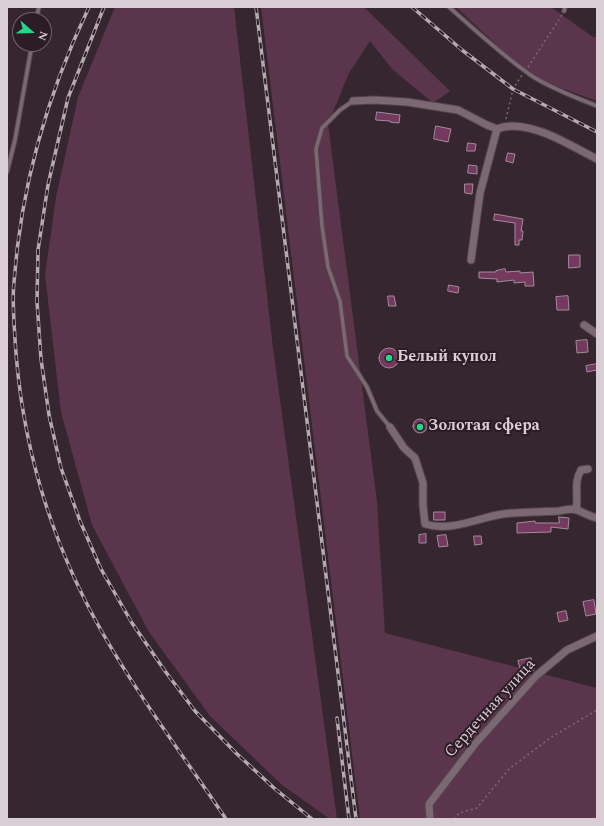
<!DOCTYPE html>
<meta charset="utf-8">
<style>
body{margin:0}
#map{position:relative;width:604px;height:826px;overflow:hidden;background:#36262f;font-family:Spectral,serif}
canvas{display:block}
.frame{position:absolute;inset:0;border:8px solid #d9ced4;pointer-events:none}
.north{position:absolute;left:12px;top:12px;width:40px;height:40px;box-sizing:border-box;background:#2c1c25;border:1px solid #71636b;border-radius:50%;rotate:110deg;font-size:11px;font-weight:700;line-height:16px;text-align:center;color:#d9ced4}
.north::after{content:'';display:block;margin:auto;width:14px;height:18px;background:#21d887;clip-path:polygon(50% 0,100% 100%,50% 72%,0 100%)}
</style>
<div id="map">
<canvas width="604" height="826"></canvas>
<div class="frame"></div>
<div class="north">N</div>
</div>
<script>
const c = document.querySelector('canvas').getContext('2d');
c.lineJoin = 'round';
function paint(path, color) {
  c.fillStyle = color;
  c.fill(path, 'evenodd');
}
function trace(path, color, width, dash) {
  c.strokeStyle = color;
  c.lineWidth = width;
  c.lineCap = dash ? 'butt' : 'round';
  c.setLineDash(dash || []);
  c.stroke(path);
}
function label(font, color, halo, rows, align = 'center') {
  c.font = font + ' Spectral,serif';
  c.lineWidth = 4;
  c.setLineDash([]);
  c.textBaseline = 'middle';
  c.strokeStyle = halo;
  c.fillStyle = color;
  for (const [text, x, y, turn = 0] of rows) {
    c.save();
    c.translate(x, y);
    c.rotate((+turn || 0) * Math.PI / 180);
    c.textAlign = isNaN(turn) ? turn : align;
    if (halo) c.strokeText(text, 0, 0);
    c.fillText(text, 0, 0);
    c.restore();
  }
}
paint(new Path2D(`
 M115,7H234L273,348L337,819H330L282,785L210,716L149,632L92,525L61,412L45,275L56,197L78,97Z
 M261,7H364L450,91L433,103L392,69L370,41L349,73L328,124L377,502L385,633L597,688V819H360Z
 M456,7H551L593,37L597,38V101L539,80L529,70L518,65Z`), '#5b354c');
const building = new Path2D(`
 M377,112L400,115L399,123L390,122V121L376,120Z
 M436,126L451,129L448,142L434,139Z
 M468,143L476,144L475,151H467Z
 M508,153L515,154L513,163L506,161Z
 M469,165L477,166V174L468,173Z
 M465,184H473L472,194L465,193Z
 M495,214L523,219L521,231H523L522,240H519V245H515V223L494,220Z
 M569,255H580V267L569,268Z
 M505,269L506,272L520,271V273L533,272L534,286H525V282L514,283V280L497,282V279L479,278V272H496V271Z
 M449,285L459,287L458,293L448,291Z
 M388,296H394L396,306H389Z
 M568,296L569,310H557L556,297Z
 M587,340L588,352L577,353L576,341Z
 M379 358a10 10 0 1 1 20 0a10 10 0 1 1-20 0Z
 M597,364V370L587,372L586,366Z
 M413 426a7 7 0 1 1 14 0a7 7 0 1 1-14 0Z
 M434,512H445V520H434Z
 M559,517L569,518L568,529L551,527V532L517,533V523L535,521V523H559Z
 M426,534V543H419V535Z
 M446,535L448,546L439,547L437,536Z
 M474,536H481L482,544L475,545Z
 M594,600L596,614L586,616L583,602Z
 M566,611L568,620L559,622L557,613Z
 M531,658L534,670L521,673L518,661Z`);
paint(building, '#75385f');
trace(building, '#a18d98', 1);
const lane = new Path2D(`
 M449,7C476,31 503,56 532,76C552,89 575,97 597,106
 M564,11L565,7
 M36,20L39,7
 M353,101L340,110L322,128L316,149L322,226L328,267L340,301L347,356L367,387L377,411L390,427
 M7,172L15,140L32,44`);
const street = new Path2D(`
 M353,101L374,100L407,102L458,110L487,125L497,129
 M471,260L480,193L497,129C502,127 508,126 513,126C543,127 571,146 597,159
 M584,325L597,334
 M390,427L404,448L415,458L423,483V505L425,524C452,532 477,518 503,514C521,512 540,512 559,511C564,510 572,508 577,510C585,513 588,516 597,518
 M576,510C579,495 573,483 581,470L588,469
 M430,819L429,804L475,744L536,676L567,650L597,636`);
trace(lane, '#52444c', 5.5);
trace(street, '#52444c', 9);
trace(new Path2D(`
 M528,67L562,15
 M506,119L513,89L522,75
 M454,819L459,813L477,808L509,769L550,738L597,710`), '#7a6c74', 1.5, [2, 3]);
trace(lane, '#7b6873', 3.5);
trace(street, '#7b6873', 7);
const rail = new Path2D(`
 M89,7C47,95 21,185 14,282C12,300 14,320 15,339C21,442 51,542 102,632C139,697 184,757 226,819
 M104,7L68,98L48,185L38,250L37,302L41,359L49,415L61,468L80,521L101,569L132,623L165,671L195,711L236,753L274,788L312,819
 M256,7L356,819
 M412,7L462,50L513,89L597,132
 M337,718L349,819`);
trace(rail, '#b6aab1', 3.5);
trace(rail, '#2c1c25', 2, [6]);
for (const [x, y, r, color] of [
 [389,358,4,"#21d887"],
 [420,427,4,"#21d887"]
]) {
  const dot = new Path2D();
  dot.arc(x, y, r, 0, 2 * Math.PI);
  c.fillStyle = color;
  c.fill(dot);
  trace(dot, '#2c1c25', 1.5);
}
label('bold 16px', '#d9ced4', '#2c1c25', [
 ["Белый купол",397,358],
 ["Золотая сфера",428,427]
], 'left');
label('16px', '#d9ced4', '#2c1c25', [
 ["Сердечная улица",491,709,-48]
]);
</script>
